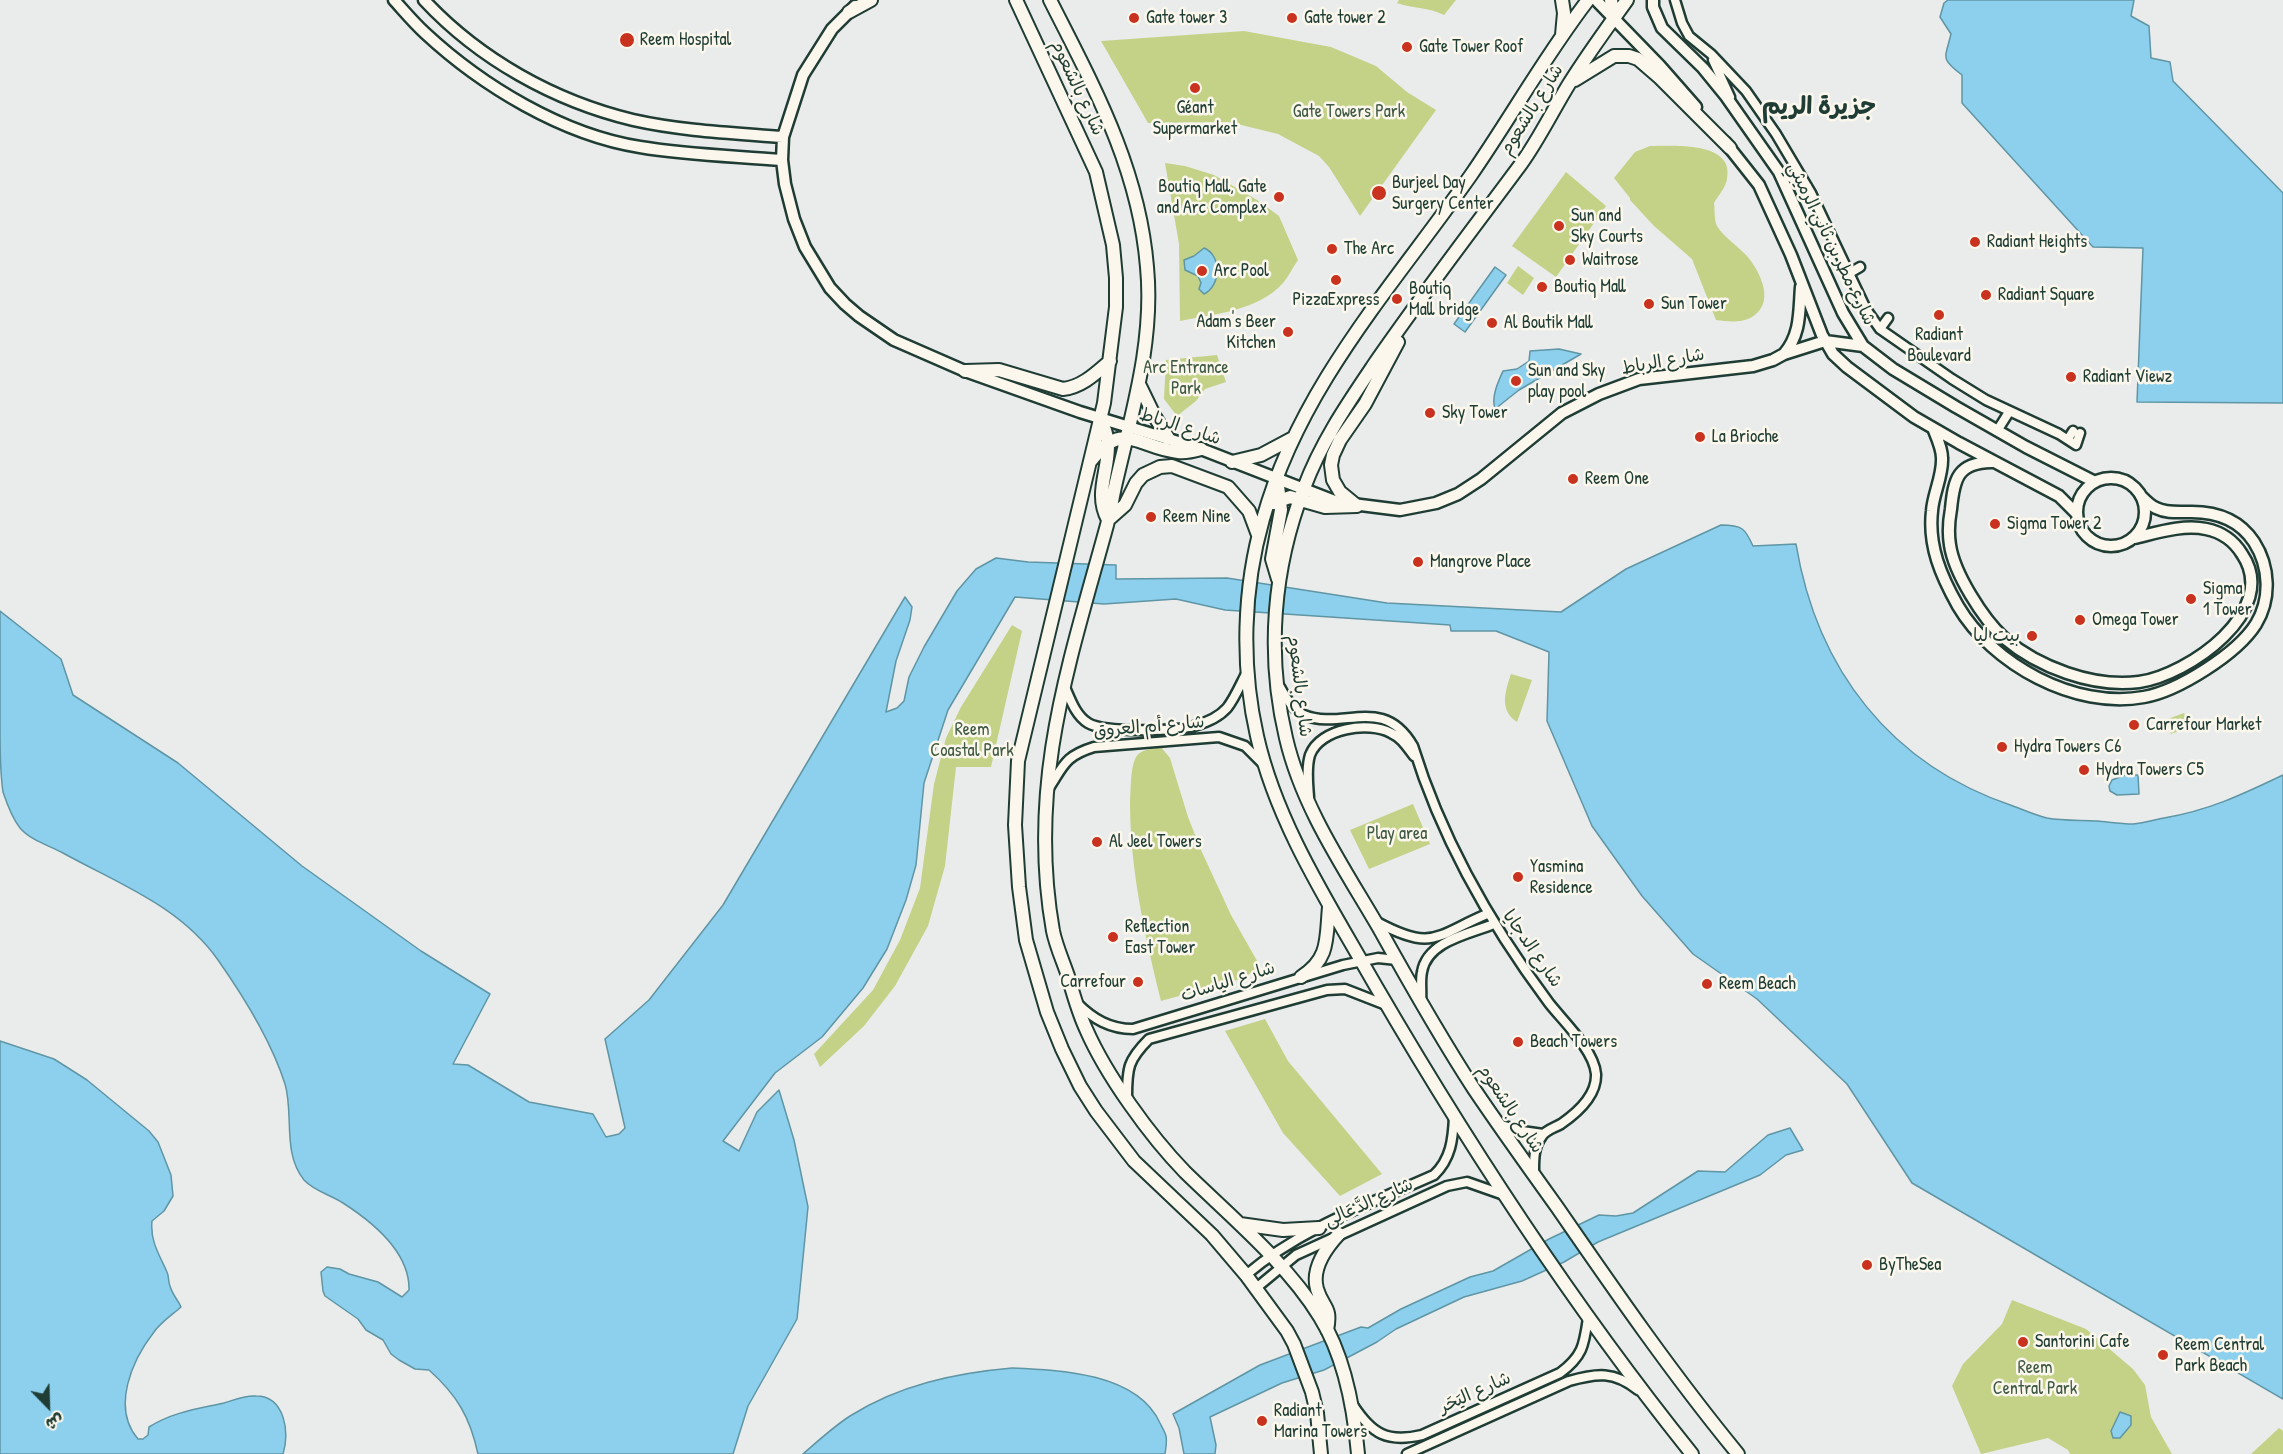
<!DOCTYPE html>
<meta charset="utf-8">
<style>
body{margin:0}
#map{position:relative;width:2283px;height:1454px;overflow:hidden;background:#eaecec;font-family:"Patrick Hand","Playpen Sans Arabic",sans-serif}
canvas{display:block}
.north{position:absolute;left:18px;top:1376px;width:60px;height:60px;-webkit-text-stroke:4px #fbf7ec;paint-order:stroke;rotate:157deg;font-size:16px;font-weight:700;line-height:24px;text-align:center;color:#1f3d34}
.north::after{content:'';display:block;margin:auto;width:21px;height:27px;background:#1f3d34;clip-path:polygon(50% 0,100% 100%,50% 72%,0 100%)}
</style>
<div id="map">
<canvas width="2283" height="1454"></canvas>
<div class="north">ش</div>
</div>
<script>
const c = document.querySelector('canvas').getContext('2d');
c.lineJoin = 'round';
function paint(path, color) {
  c.fillStyle = color;
  c.fill(path, 'evenodd');
}
function trace(path, color, width, dash) {
  c.strokeStyle = color;
  c.lineWidth = width;
  c.lineCap = dash ? 'butt' : 'round';
  c.setLineDash(dash || []);
  c.stroke(path);
}
function label(font, color, halo, rows, align = 'center') {
  c.font = font + ' "Patrick Hand","Playpen Sans Arabic",sans-serif';
  c.lineWidth = 5;
  c.setLineDash([]);
  c.textBaseline = 'middle';
  c.strokeStyle = halo;
  c.fillStyle = color;
  for (const [text, x, y, turn = 0] of rows) {
    c.save();
    c.translate(x, y);
    c.rotate((+turn || 0) * Math.PI / 180);
    c.textAlign = isNaN(turn) ? turn : align;
    if (halo) c.strokeText(text, 0, 0);
    c.fillText(text, 0, 0);
    c.restore();
  }
}
paint(new Path2D(`
 M1399,0H1456L1444,15C1428,7 1414,9 1397,3Z
 M1244,31L1331,47L1376,66L1407,92L1436,110L1360,216L1329,167L1319,156L1278,134L1229,122L1148,123L1101,41Z
 M1650,146C1673,146 1735,141 1727,179C1726,187 1718,196 1714,203C1715,210 1714,220 1717,226C1723,236 1736,245 1744,253C1757,266 1773,295 1759,311C1748,324 1732,322 1716,320L1692,259L1654,226L1630,200V198L1614,178L1635,152Z
 M1165,163L1185,166L1214,175L1257,200L1279,216L1298,260C1293,267 1289,276 1283,283C1258,311 1214,314 1180,321L1179,244Z
 M1566,172L1606,206L1556,277L1512,246Z
 M1518,266L1534,278L1523,295L1507,283Z
 M1217,355L1226,382L1205,389L1196,401L1177,416L1164,399L1166,360Z
 M1012,625L1022,631L991,767H956L945,866L928,926L895,986L864,1026L820,1067L814,1054L873,990L900,940L920,888L934,784L946,738L961,707Z
 M1511,674L1532,680L1517,722C1499,710 1505,692 1511,674Z
 M2184,713L2190,727L2171,734L2165,720Z
 M1161,747L1170,758L1188,817L1201,850L1231,915L1260,966L1244,978L1161,1001C1145,936 1130,870 1130,803C1131,791 1130,768 1136,757C1141,749 1153,749 1161,747Z
 M1413,804L1430,844L1369,869L1350,830Z
 M1265,1019L1288,1061L1382,1174L1340,1196L1283,1133L1225,1031Z
 M2012,1300L2086,1329L2133,1369L2145,1385L2151,1417L2172,1454H2070L2068,1450L2048,1438L1981,1454L1952,1386L1963,1364L2002,1324Z
 M2279,1428L2283,1431V1454H2251Z`), '#c3d287');
const water = new Path2D(`
 M1948,0H2134L2131,16L2149,26L2151,58L2170,62L2173,81L2283,193V403L2137,402L2143,248L2093,247L1962,103V75C1940,58 1945,59 1951,34L1940,17L1944,3Z
 M1204,248C1222,255 1221,286 1204,294L1199,289L1201,283L1198,276L1185,270L1184,260L1194,256Z
 M1495,267L1506,275L1465,332L1454,324Z
 M1559,349L1581,354L1519,390L1495,409C1491,397 1498,382 1503,371L1517,369L1529,361L1530,351Z
 M1721,525C1742,525 1745,528 1753,546L1796,544C1817,670 1891,765 2013,806C2024,810 2035,815 2047,818C2063,821 2081,820 2097,821C2109,822 2121,824 2133,824C2143,823 2154,820 2164,818C2210,810 2241,795 2283,775V1399L1912,1183L1847,1084L1757,999L1693,954L1642,896L1592,826L1547,721L1549,652L1496,631H1451L1450,625L1225,610L1176,599L1104,604L1015,597L948,710L924,783L916,865L906,900L887,949L863,988L822,1037L775,1073L723,1141L739,1151L757,1112L779,1090L794,1140L808,1207L797,1319L748,1406L733,1454H478C470,1417 457,1395 429,1370L415,1369L399,1360L391,1354L383,1340L366,1330L358,1319L325,1296L323,1291L321,1272L327,1267L340,1269L349,1274L378,1282L402,1297L409,1290C410,1252 371,1221 343,1203C331,1195 314,1191 304,1180C282,1153 294,1114 285,1084C271,1040 244,997 218,960C180,906 119,884 63,853C50,846 30,840 20,828C12,818 7,804 3,792C0,772 0,749 0,729C0,689 0,650 0,611L61,659L73,695L178,763L302,866L421,951L490,994L453,1064L468,1065L529,1102L593,1114L606,1137L619,1134L625,1128L605,1039L649,1000L723,905L905,597L912,607L910,620L896,661L886,712L897,708L904,701L909,677L924,647L957,591L976,569L996,558L1028,562L1116,565V579L1227,578L1387,603L1561,612L1626,569Z
 M2125,775H2138L2139,794L2117,795L2110,791L2109,786L2112,780Z
 M0,1041L54,1059L87,1080L149,1131L158,1142L171,1175L173,1196L164,1211L152,1221C150,1241 159,1254 167,1272C169,1276 168,1281 170,1286C172,1294 178,1300 181,1307C172,1315 161,1322 154,1332C132,1360 111,1408 138,1439H143L148,1435L149,1427C173,1412 197,1409 224,1403C234,1400 245,1395 256,1396C285,1396 290,1433 283,1454H0Z
 M1790,1128L1803,1150L1786,1155L1760,1175L1598,1242L1564,1262L1522,1281L1464,1297L1396,1329L1377,1342L1324,1370L1282,1383L1210,1417L1216,1445L1215,1454H1184L1179,1428L1173,1414L1260,1365L1361,1327L1368,1328L1401,1309L1470,1277L1493,1271L1549,1239L1599,1215L1616,1216L1633,1213L1698,1171L1725,1172L1768,1135Z
 M1012,1368C1061,1370 1137,1373 1160,1423C1162,1427 1165,1432 1166,1436C1167,1441 1166,1448 1165,1454H803C818,1441 833,1427 850,1416C899,1385 955,1373 1012,1368Z
 M2120,1412L2131,1416V1425L2120,1438H2113L2111,1431Z`);
paint(water, '#8cd0ee');
trace(water, '#6095a4', 1.5);
const minor = new Path2D(`
 M1675,0L1682,23L1689,36L1711,54L1746,91L1776,134L1811,193L1866,309L1880,329L1952,379L1986,400L2059,434L2076,445L2080,433
 M1713,60L1730,97
 M1779,172L1807,186
 M1848,274L1860,267
 M1880,329L1888,318
 M1997,431L2009,412
 M2068,439L2073,431
 M1064,685C1070,698 1075,715 1088,723C1104,733 1176,731 1194,726C1205,723 1219,717 1227,708C1235,698 1241,683 1247,672
 M1280,687C1286,698 1292,709 1304,715C1343,731 1383,694 1413,746C1442,840 1490,924 1549,1003C1563,1021 1594,1050 1596,1074C1597,1096 1577,1113 1561,1124C1554,1128 1546,1130 1542,1136C1533,1148 1534,1162 1534,1176
 M1049,788C1064,765 1065,756 1094,747L1219,737L1245,746L1263,764
 M1309,797C1308,783 1306,768 1310,755C1320,728 1369,721 1391,733C1402,738 1407,747 1414,756
 M1377,922C1433,952 1435,936 1487,914
 M1421,1001C1422,992 1420,981 1422,972C1427,941 1469,934 1494,924
 M1077,1003C1093,1019 1110,1029 1133,1029L1343,965L1378,958L1397,960
 M1127,1097C1127,1068 1128,1060 1149,1039L1327,990L1345,989L1386,1005
 M1498,1124L1522,1131L1543,1134
 M1246,1275C1300,1229 1369,1204 1434,1175C1451,1159 1453,1139 1454,1117
 M1255,1289L1296,1255L1447,1186L1467,1182L1504,1195
 M1353,1405C1372,1434 1387,1443 1422,1435L1560,1373C1583,1356 1584,1345 1588,1318
 M1407,1454L1569,1381C1597,1373 1614,1371 1638,1390`);
const tertiary = new Path2D(`
 M394,0C404,11 414,23 425,33C482,86 563,135 640,147C687,155 735,156 782,160
 M424,0C479,59 554,101 633,120C682,131 733,133 783,137
 M1596,0L1660,66L1696,107
 M1653,0V7L1662,28L1703,68L1725,95L1779,172L1843,313L1863,346L1893,369L1956,407L2026,447L2095,482
 M855,6L832,29L803,75L783,137L782,160L785,184L794,219L805,247L830,288L845,304L859,316L894,340L965,371L1080,412L1201,449L1337,502L1400,510L1436,503L1458,494L1481,479L1562,413L1599,394L1639,379L1753,366L1773,360L1784,354L1825,341L1863,346
 M1725,142L1759,185L1791,255L1822,335L1833,354L1847,367L1914,417L1959,443L2059,496L2076,513
 M1784,354C1801,334 1799,312 1801,287
 M1933,428C1937,438 1942,448 1942,458C1943,476 1933,494 1932,511C1928,546 1941,576 1958,606C1992,664 2075,710 2144,697C2178,691 2237,654 2256,624C2271,599 2270,567 2254,542C2239,519 2214,511 2187,512C2177,512 2166,513 2156,508C2151,506 2146,501 2142,497
 M1991,462C1958,463 1954,478 1951,509C1949,520 1948,533 1950,545C1954,573 1983,619 2004,638C2038,667 2093,688 2139,682C2188,675 2281,611 2242,554C2234,541 2221,532 2206,529C2183,524 2156,533 2134,538
 M2077 512a34 34 0 1 1 68 0a34 34 0 1 1-68 0Z`);
const secondary = new Path2D(`
 M1016,0L1096,172L1113,245L1116,278V307L1104,403L1018,761L1015,825L1019,887L1026,940L1047,1012L1062,1049L1080,1086L1096,1111L1134,1161L1212,1235L1246,1275L1287,1331L1294,1344L1312,1392L1317,1413L1321,1454
 M1050,0C1094,87 1139,168 1147,267C1154,339 1133,409 1117,478C1113,494 1111,509 1107,525C1069,664 1027,784 1053,931C1056,946 1063,961 1068,976C1073,993 1078,1012 1086,1029C1106,1075 1150,1136 1185,1172C1230,1216 1287,1263 1320,1317C1345,1357 1354,1408 1358,1454
 M1588,0C1545,56 1511,117 1471,175C1393,286 1300,386 1263,519C1243,588 1241,666 1257,736C1274,812 1316,883 1355,950C1455,1125 1565,1296 1692,1454
 M1611,0L1614,18
 M1627,0C1607,28 1587,55 1569,84C1553,110 1539,139 1521,164C1472,230 1422,295 1375,363C1348,403 1321,442 1304,488C1273,568 1266,654 1286,738C1302,807 1344,868 1379,928C1409,982 1440,1037 1474,1089C1501,1129 1529,1168 1557,1207C1615,1291 1673,1375 1738,1454
 M849,12L871,0
 M1562,35L1564,13L1562,0
 M1575,80L1614,56H1629L1638,59L1660,78L1730,148
 M965,371L999,370L1063,389C1082,387 1096,373 1110,361
 M1140,386L1155,417L1168,438
 M1099,418C1123,454 1089,485 1108,520
 M1090,462C1123,418 1138,448 1178,452C1185,453 1194,451 1201,449
 M1232,462L1261,455L1291,439
 M1277,478L1281,510L1272,559L1278,579
 M1274,503L1290,497L1325,507L1357,506
 M1357,506L1340,492L1333,480L1331,465L1333,455L1340,440L1365,404L1398,342
 M1108,520L1125,505L1136,483L1143,475L1160,467L1172,466L1228,487L1249,511L1258,535
 M1301,977C1330,959 1326,938 1329,907
 M1240,1224L1283,1230L1319,1228
 M1327,1330C1332,1306 1323,1309 1317,1289C1311,1268 1326,1248 1339,1234`);
trace(minor, '#1f3d34', 13);
trace(tertiary, '#1f3d34', 15);
trace(secondary, '#1f3d34', 16);
trace(minor, '#fbf7ec', 8);
trace(tertiary, '#fbf7ec', 10);
trace(secondary, '#fbf7ec', 12);
for (const [x, y, r, color] of [
 [1134,18,6,"#c8321e"],
 [1292,18,6,"#c8321e"],
 [627,40,8,"#c8321e"],
 [1407,47,6,"#c8321e"],
 [1195,88,6,"#c8321e"],
 [1379,193,8,"#c8321e"],
 [1279,197,6,"#c8321e"],
 [1559,226,6,"#c8321e"],
 [1975,242,6,"#c8321e"],
 [1332,249,6,"#c8321e"],
 [1570,260,6,"#c8321e"],
 [1202,271,6,"#c8321e"],
 [1336,280,6,"#c8321e"],
 [1542,287,6,"#c8321e"],
 [1986,295,6,"#c8321e"],
 [1397,299,6,"#c8321e"],
 [1649,304,6,"#c8321e"],
 [1939,315,6,"#c8321e"],
 [1492,323,6,"#c8321e"],
 [1288,332,6,"#c8321e"],
 [2071,377,6,"#c8321e"],
 [1516,381,6,"#c8321e"],
 [1430,413,6,"#c8321e"],
 [1700,437,6,"#c8321e"],
 [1573,479,6,"#c8321e"],
 [1151,517,6,"#c8321e"],
 [1995,524,6,"#c8321e"],
 [1418,562,6,"#c8321e"],
 [2191,599,6,"#c8321e"],
 [2080,620,6,"#c8321e"],
 [2032,636,6,"#c8321e"],
 [2134,725,6,"#c8321e"],
 [2002,747,6,"#c8321e"],
 [2084,770,6,"#c8321e"],
 [1097,842,6,"#c8321e"],
 [1518,877,6,"#c8321e"],
 [1113,937,6,"#c8321e"],
 [1138,982,6,"#c8321e"],
 [1707,984,6,"#c8321e"],
 [1518,1042,6,"#c8321e"],
 [1867,1265,6,"#c8321e"],
 [2023,1342,6,"#c8321e"],
 [2163,1355,6,"#c8321e"],
 [1262,1421,6,"#c8321e"]
]) {
  const dot = new Path2D();
  dot.arc(x, y, r, 0, 2 * Math.PI);
  c.fillStyle = color;
  c.fill(dot);
  trace(dot, '#fbf7ec', 2);
}
label('18px', '#1f3d34', '#fbf7ec', [
 ["Gate tower 3",1146,18],
 ["Gate tower 2",1304,18],
 ["Reem Hospital",640,40],
 ["Gate Tower Roof",1419,47],
 ["Géant",1195,108,"center"],
 ["Supermarket",1195,129,"center"],
 ["Burjeel Day",1392,183],
 ["Surgery Center",1392,204],
 ["Boutiq Mall, Gate",1267,187,"right"],
 ["and Arc Complex",1267,208,"right"],
 ["Sun and",1571,216],
 ["Sky Courts",1571,237],
 ["Radiant Heights",1987,242],
 ["The Arc",1344,249],
 ["Waitrose",1582,260],
 ["Arc Pool",1214,271],
 ["Boutiq Mall",1554,287],
 ["Boutiq",1409,289],
 ["Mall bridge",1409,310],
 ["Radiant Square",1998,295],
 ["PizzaExpress",1336,300,"center"],
 ["Sun Tower",1661,304],
 ["Adam's Beer",1276,322,"right"],
 ["Kitchen",1276,343,"right"],
 ["Al Boutik Mall",1504,323],
 ["Radiant",1939,335,"center"],
 ["Boulevard",1939,356,"center"],
 ["Sun and Sky",1528,371],
 ["play pool",1528,392],
 ["Radiant Viewz",2083,377],
 ["Sky Tower",1442,413],
 ["La Brioche",1712,437],
 ["Reem One",1585,479],
 ["Reem Nine",1163,517],
 ["Sigma Tower 2",2007,524],
 ["Mangrove Place",1430,562],
 ["Sigma",2203,589],
 ["1 Tower",2203,610],
 ["Omega Tower",2092,620],
 ["بيت ليا",2020,636,"right"],
 ["Carrefour Market",2146,725],
 ["Hydra Towers C6",2014,747],
 ["Hydra Towers C5",2096,770],
 ["Al Jeel Towers",1109,842],
 ["Yasmina",1530,867],
 ["Residence",1530,888],
 ["Reflection",1125,927],
 ["East Tower",1125,948],
 ["Carrefour",1126,982,"right"],
 ["Reem Beach",1719,984],
 ["Beach Towers",1530,1042],
 ["ByTheSea",1879,1265],
 ["Santorini Cafe",2035,1342],
 ["Reem Central",2175,1345],
 ["Park Beach",2175,1366],
 ["Radiant",1274,1411],
 ["Marina Towers",1274,1432]
], 'left');
label('18px', '#1f3d34', '#fbf7ec', [
 ["شارع بالشعوم",1077,88,65],
 ["شارع بالشعوم",1532,110,-58],
 ["شارع مطر بن ثاني الرميثي",1831,244,64],
 ["شارع الرباط",1663,362,-10],
 ["شارع الرباط",1180,427,18],
 ["شارع بالشعوم",1299,686,83],
 ["شارع أم العروق",1149,727,-5],
 ["شارع الدجايا",1532,949,55],
 ["شارع الياسات",1228,982,-17],
 ["شارع بالشعوم",1510,1109,56],
 ["شارع الدَّعَالِى",1369,1203,-24],
 ["شارع اليَحَر",1475,1393,-24]
]);
label('18px', '#405b45', '#fbf7ec', [
 ["Gate Towers Park",1349,112],
 ["Arc Entrance",1186,368],
 ["Park",1186,389],
 ["Reem",972,730],
 ["Coastal Park",972,751],
 ["Play area",1397,834],
 ["Reem",2035,1368],
 ["Central Park",2035,1389]
]);
label('bold 24px', '#1f3d34', '#fbf7ec', [
 ["جزيرة الريم",1819,108]
]);
</script>
